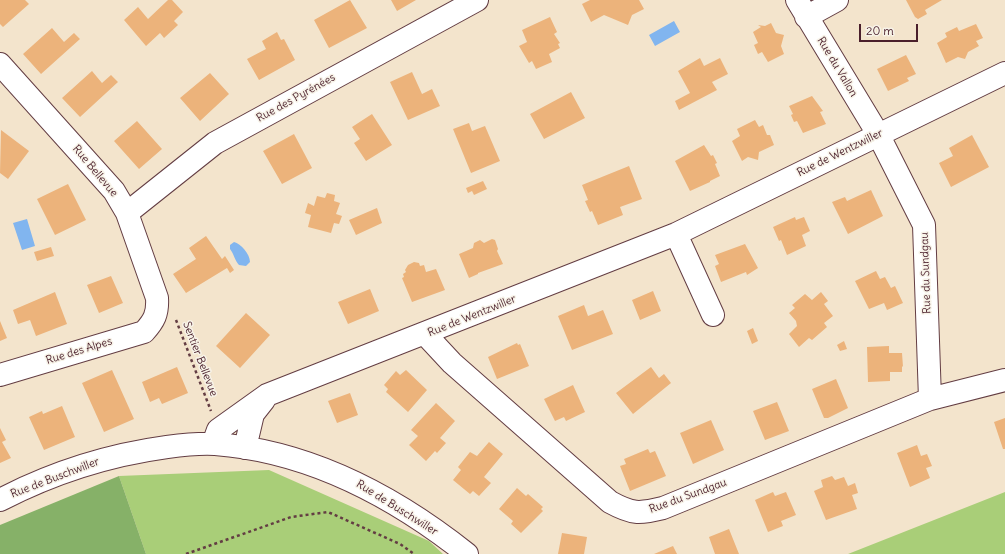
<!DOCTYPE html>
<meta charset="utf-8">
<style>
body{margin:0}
#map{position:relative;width:1005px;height:554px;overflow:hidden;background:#f3e4cc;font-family:Delius,sans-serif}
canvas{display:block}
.scale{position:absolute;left:859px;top:24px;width:59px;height:18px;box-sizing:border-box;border:2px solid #4a1f2b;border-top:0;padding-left:5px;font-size:12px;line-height:14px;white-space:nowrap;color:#4a1f2b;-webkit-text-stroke:3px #f7f3e8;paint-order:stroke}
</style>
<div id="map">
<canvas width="1005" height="554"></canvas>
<div class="scale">20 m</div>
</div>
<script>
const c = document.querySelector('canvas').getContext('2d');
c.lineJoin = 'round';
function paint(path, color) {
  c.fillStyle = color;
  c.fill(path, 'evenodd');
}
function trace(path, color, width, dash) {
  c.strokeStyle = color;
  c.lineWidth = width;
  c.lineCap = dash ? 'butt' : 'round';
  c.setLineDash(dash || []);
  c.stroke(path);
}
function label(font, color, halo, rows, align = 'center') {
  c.font = font + ' Delius,sans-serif';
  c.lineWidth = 3;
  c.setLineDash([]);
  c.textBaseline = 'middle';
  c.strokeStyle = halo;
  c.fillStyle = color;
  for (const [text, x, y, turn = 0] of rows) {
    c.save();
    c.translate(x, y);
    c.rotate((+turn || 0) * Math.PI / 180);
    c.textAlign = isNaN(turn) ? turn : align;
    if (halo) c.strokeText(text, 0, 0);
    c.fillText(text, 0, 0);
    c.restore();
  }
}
paint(new Path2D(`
 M269,470L429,541L443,554H146L119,476Z
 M1005,492V554H848Z`), '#a9ce78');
paint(new Path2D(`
 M119,476L146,554H0V525Z`), '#86b168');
paint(new Path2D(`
 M674,21L680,32L655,46L649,35Z
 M27,219L35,246L22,250L13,223Z
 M234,242C241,244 250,254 250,262L246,266L239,265C235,261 234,254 230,249V245Z`), '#81b5ef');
paint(new Path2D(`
 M0,0H25L29,4L3,27L0,24Z
 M168,0H172L183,12L174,21L178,25L164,38L160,33L146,46L124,20L138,7L148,19Z
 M350,0L367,28L329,48L314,20Z
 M391,0H416L397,11Z
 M590,0H639L644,9L632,15L628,25L604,15L591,22L582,4Z
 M906,0H942L925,10L927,14L918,19L915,17Z
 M550,17L557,32L554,34L560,43L558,44L560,48L549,54L552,62L536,69L532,61L529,63L519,46L527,42L522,30Z
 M771,23L776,33L784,35L781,46L784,54L768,62L762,52L758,54L754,45L758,43L753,32L761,27L758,25L765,26Z
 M976,24L983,38L976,41L979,46L968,52L965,59L958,57L946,63L937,43L947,37L945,33L957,27L959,31Z
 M52,28L64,42L74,33L80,39L41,74L23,54Z
 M277,32L281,40L284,39L295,60L259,80L247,59L266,49L262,41Z
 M906,55L916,74L907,78L909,81L888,91L877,69Z
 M700,58L704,66L720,58L728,74L712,82L717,90L679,110L675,101L690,93L678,71Z
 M92,71L102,83L111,75L118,82L80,117L62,98Z
 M412,72L422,94L432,89L440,106L408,120L390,82Z
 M210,73L229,94L200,121L180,98Z
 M571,92L585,118L544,139L530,114Z
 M812,96L823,111L820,112L826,124L803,133L797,121L794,122L791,115L793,114L789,106Z
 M372,114L392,145L366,161L354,143L360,139L352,127Z
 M755,120L759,127L763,125L767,135H770L774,145L759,152L758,160L748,157L742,161L732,141L740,136L737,129Z
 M137,121L162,149L139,169L114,141Z
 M469,123L472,131L485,126L500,161L471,173L453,129Z
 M1,130L29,151L8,179L0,173Z
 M294,134L312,168L282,184L263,151Z
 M972,135L989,167L951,187L939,163L953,156L949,148Z
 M704,145L711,156L713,155L717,163L715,164L720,176L710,181V182L690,191L675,161Z
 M629,166L642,199L620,207L623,215L598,225L592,211L590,212L585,201L588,200L582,185Z
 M483,181L487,189L474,195L472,191L468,193L466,188Z
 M68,184L86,220L55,235L37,199Z
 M871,190L883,216L848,234L832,202L845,197L847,201Z
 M327,193L335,195L334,201L340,203L336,214L342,216L339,224L334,223L331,233L308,227L311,215L305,213L308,203L314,206L317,196L325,198Z
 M377,208L382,223L356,235L349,220Z
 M795,217L796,220L804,217L810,231L802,235L806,246L787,255L781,240L779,241L773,227Z
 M206,236L222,259L225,256L234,270L230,273L227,268L186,293L173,274L196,259L189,248Z
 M492,239L495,240L498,249L497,251L503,264L478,273V274L469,278L459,254L473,248L474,243L480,240L484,243Z
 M745,244L758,268L747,275L746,272L721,282L715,266L719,264L715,255Z
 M51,247L54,256L37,261L34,252Z
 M414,262L419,263L420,266L424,265L426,272L436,269L445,290L412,302L402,278L404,277L403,274L406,272L405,270L408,265Z
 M876,271L880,279L885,277L891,288L895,286L903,303L887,310L884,303L869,309L855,281Z
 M111,276L123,303L99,313L87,285Z
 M370,289L379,311L348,324L338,302Z
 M653,291L661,311L640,320L632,300Z
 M55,292L67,324L36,336L30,320L18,324L13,310Z
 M821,292L828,301L824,304L833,316L824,323L827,327L812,340L809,338L799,347L789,334L797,326L796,321L789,313L795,308L792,305L805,294L812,300Z
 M584,305L588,316L603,310L613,334L572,350L558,316Z
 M246,313L270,335L240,368L216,346Z
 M0,321L7,338L0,341Z
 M753,328L758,341L752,344L747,331Z
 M844,341L847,349L840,351L837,345Z
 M517,343L518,345L520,344L529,366L497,379L488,357Z
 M889,346V353H902L903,367L902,366V372H890V381L868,382L867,347Z
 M177,367L188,393L162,404L159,398L150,402L142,382Z
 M651,367L659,378L664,374L671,383L633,414L616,393Z
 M112,370L134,419L104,432L82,383Z
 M406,370L427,390L408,412L386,392L388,389L384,385L396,371L400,375Z
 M836,379L848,408L828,418H824L812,389Z
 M573,385L585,412L566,421L564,417L555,421L544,399Z
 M350,393L358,415L337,423L328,401Z
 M777,402L789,431L765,440L753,411Z
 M436,403L455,421L440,438L446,443L437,453L435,451L426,461L409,445L418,436L411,430Z
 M62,406L75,437L44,450L29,417L42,411L43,414Z
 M1005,418V449H1003L994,422Z
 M711,420L724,450L693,464L680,433Z
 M0,428L6,440L2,442L11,458L0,463Z
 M489,442L503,454L484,477L491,483L479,496L473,491L470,494L453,480L461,470L458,467L470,452L477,456Z
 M917,445L921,456L927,454L932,466L926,468L930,478L910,487L897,453Z
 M648,449L650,453L655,451L666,476L630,491L620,466L626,464L624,459Z
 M832,476L835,480L844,477L848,486L855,483L858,493L852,495L857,509L826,520L814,491L823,487L821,480Z
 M517,488L526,496L528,494L543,507L541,509L543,511L521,533L511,524L513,521L499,509Z
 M773,492L775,496L786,492L796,515L781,521L783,526L768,532L755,500Z
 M729,529L739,554H715L709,537Z
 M562,533L587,537L584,554H558Z
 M673,546L677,554H654Z`), '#ecb37b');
const minor = new Path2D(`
 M806,17L837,0
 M0,64L114,191L127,213L157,298C158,314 154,321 144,332L0,375
 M127,213L215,143L477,0
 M676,234L713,315
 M425,334L452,363L610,502C632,514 639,514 663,508L930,399L924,225L878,134L797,0
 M930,399L1005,380
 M213,444L218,430L267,395L676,234L1005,73
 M245,448L253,414L264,400
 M0,500C52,473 108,455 167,447C182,445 199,443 215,444C309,451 394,496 467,554`);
trace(minor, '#633d43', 24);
trace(new Path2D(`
 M176,320L211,411
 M186,554L291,517L328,512L400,544L414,554`), '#633d43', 2.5, [3, 3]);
trace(minor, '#fff', 22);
label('11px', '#4a1f2b', '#f7f3e8', [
 ["Rue du Vallon",837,67,59],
 ["Rue des Pyrénées",296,98,-29],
 ["Rue de Wentzwiller",840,153,-26],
 ["Rue Bellevue",95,171,50],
 ["Rue du Sundgau",926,273,-92],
 ["Rue de Wentzwiller",472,316,-22],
 ["Rue des Alpes",79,351,-17],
 ["Sentier Bellevue",200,359,69],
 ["Rue de Buschwiller",55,478,-21],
 ["Rue du Sundgau",688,496,-20],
 ["Rue de Buschwiller",397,508,32]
]);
</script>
